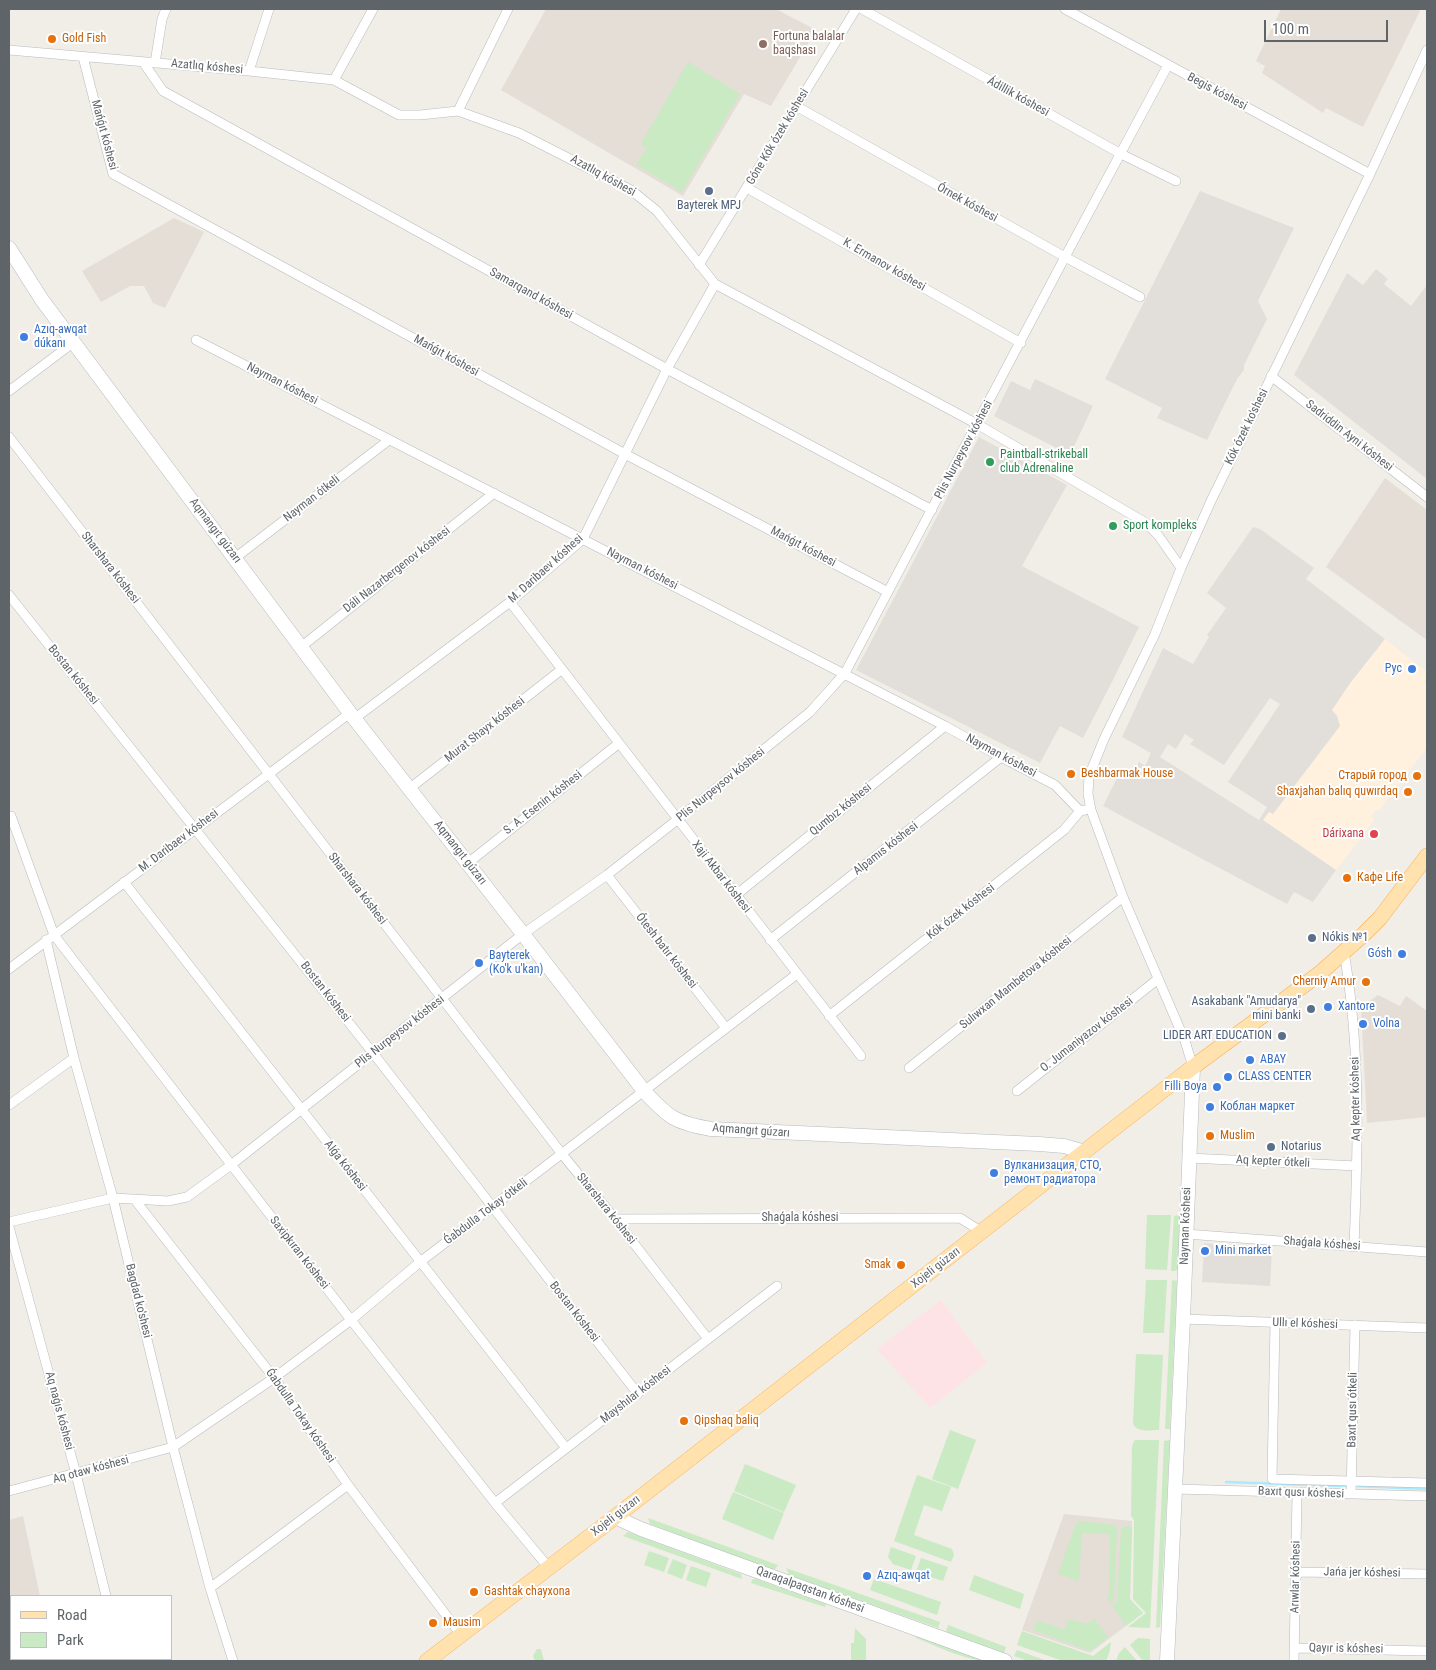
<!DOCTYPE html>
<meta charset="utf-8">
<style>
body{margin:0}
#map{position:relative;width:1436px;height:1670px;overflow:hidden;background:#f1ede7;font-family:"Roboto Condensed",sans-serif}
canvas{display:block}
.frame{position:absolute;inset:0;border:10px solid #5e6468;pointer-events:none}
.legend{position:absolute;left:10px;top:1595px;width:162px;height:65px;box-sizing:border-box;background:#fff;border:1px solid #bfc1c3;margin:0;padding:6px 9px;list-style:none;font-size:15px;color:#5e6468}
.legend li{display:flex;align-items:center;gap:10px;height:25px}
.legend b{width:25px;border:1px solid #bfc1c3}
.scale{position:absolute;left:1264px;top:20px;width:124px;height:22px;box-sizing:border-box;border:2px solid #5e6468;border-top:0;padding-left:6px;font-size:15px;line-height:18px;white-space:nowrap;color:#5e6468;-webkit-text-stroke:4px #fff;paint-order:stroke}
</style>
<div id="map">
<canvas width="1436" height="1670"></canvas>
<div class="frame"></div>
<ul class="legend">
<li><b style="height:6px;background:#ffe2ae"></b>Road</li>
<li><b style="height:14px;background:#c9eac2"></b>Park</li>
</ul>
<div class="scale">100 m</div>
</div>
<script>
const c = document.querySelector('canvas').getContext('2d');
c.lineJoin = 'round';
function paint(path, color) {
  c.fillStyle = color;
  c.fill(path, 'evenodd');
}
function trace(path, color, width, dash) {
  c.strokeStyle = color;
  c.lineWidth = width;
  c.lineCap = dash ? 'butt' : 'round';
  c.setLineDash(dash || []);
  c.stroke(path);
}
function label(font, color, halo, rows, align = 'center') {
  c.font = font + ' "Roboto Condensed",sans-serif';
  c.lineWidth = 4;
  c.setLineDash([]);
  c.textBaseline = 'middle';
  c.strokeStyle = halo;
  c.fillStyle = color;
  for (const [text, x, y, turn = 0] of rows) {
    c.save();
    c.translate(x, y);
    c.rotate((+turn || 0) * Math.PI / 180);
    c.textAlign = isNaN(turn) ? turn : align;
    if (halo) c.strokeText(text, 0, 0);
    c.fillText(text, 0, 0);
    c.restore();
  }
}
paint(new Path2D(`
 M1385,639L1427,672V678L1424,682L1427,685V744L1425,748L1426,749L1379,811L1377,809L1371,816L1374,819L1370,826L1336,870L1263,820L1269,811L1273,814L1331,710L1351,682Z`), '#fff1de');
paint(new Path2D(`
 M1200,191L1294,228L1258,301L1267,319L1244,365V370L1237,379L1207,440L1157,418L1162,408L1105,379Z
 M1376,269L1388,279L1384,284L1411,306L1427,285V479L1294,375L1347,273L1363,285Z
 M1035,379L1093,406L1070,455L994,416L1011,381L1030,390Z
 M979,437L1067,485L1022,566L1139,627L1112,682L1083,738L1060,726L1040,763L856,670Z
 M1253,527L1260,529L1314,568L1306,579L1385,639L1351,682L1332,710L1337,716L1340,726L1273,814L1269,812L1263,820L1336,870L1313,902L1294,892L1287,904L1103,806L1119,774L1129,779L1139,762L1145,766L1151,753L1122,737L1163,648L1193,664L1209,637L1207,635L1226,608L1207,593ZM1270,698L1280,704L1228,782L1267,807L1259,820L1160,757L1168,744L1176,749L1185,734L1194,740L1190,744L1224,765Z
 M1204,1243L1213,1244V1246L1272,1249L1270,1286L1202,1282Z`), '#e2dfdb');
paint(new Path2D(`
 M546,9H776L816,30L771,106L744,94L683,196L501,90Z
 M1281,9H1421L1363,127L1326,108L1323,113L1262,73L1265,66L1256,61Z
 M174,218L204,232L165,308L153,303L144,286H130L101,302L82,271Z
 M1385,478L1427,510V640L1326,567Z
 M1378,995L1400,1006L1406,996L1427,1011V1117L1367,1123L1361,1007Z
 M1064,1514L1132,1521L1130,1599L1143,1613L1090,1653L1022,1630Z
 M23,1516L40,1596H11V1626L9,1627V1520Z`), '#e4ded7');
paint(new Path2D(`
 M941,1300L987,1363L930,1408L877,1349Z`), '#fee3e6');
paint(new Path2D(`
 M688,62L740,94L682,192L636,165L647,148L641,144Z
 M1147,1215H1171L1167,1270L1145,1269Z
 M1180,1215L1178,1269L1175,1271H1171L1174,1216Z
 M1146,1280H1167L1164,1333H1143Z
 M1172,1280L1177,1281L1170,1429H1165Z
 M1136,1354L1163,1355L1159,1430C1150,1430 1138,1433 1133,1424Z
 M950,1430L976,1440L958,1489L932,1479Z
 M1135,1440H1159L1150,1628L1128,1627L1146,1613L1133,1599L1134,1520L1131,1516L1132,1447L1133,1443Z
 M1170,1440L1160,1627L1156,1628L1164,1441Z
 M745,1464L796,1485L784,1512L734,1491Z
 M917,1475L951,1487L942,1511L924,1505L914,1535L952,1549L954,1555L951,1562L894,1541Z
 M733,1492L784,1513L773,1540L722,1519Z
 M648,1518L778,1565L775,1569L772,1570L650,1524Z
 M1080,1521L1114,1525L1117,1528L1114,1600L1111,1603L1107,1599L1109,1593L1110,1534L1082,1533L1079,1581L1058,1574L1076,1523Z
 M1124,1526L1132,1527L1130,1599L1143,1613L1126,1626L1112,1605L1117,1601L1121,1529Z
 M628,1532L741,1574L742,1579L623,1536Z
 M891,1547L916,1556L911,1570L893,1564L888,1557Z
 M649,1551L669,1558L664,1572L644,1565Z
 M921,1558L948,1567L943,1581L916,1572Z
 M673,1559L687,1565L682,1579L667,1573Z
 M691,1566L711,1573L706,1587L686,1580Z
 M786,1568L940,1622L938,1628L789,1575Z
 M974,1575L1024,1594L1020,1609L969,1590Z
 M753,1579H756L826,1604L825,1607L751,1583Z
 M874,1579L941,1602L937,1615L870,1590Z
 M1069,1619L1087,1624L1094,1619L1108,1637L1090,1651L1033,1630L1037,1620L1064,1630Z
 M948,1625L1006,1647L1004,1653L946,1632Z
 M855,1628L866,1639V1661H851V1643H854Z
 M1022,1631L1093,1656L1111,1642L1110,1650L1106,1661H1063L1017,1645Z
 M915,1635L989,1661C966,1661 937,1646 916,1638Z
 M1138,1638L1150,1639V1661H1143L1130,1645Z
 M1125,1647L1137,1661H1116L1119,1653Z
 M537,1649H541L544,1661H535L533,1656Z
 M1017,1650L1047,1661H1029L1014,1656Z`), '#c9eac2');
trace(new Path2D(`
 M1226,1482L1345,1486
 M1358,1486L1426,1489`), '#a9eaff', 2.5);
const street = new Path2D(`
 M862,9L1121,154L1176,181
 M1065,9L1370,174
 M9,50L249,71L334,80L399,115H420L458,111L519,133L631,190L657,211L715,284L977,424L1146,523L1158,535L1181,568
 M83,57L113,174L625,454L888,592
 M143,62L163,91L667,369L932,510
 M155,63L162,19L166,9
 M249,71L269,9
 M334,80L373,9
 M796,106L1065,257L1140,297
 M458,111L508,9
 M747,188L1021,343
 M699,265L856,9
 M196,340L945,726L1001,757L1055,785L1080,811
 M1271,376L1427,497
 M9,391L74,342
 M9,437L562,1154L615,1219L708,1339
 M235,558L389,440
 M9,595L373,1053L638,1394
 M510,602L861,1056
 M301,647L494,493
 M354,719L510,602L583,539L667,369L715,284
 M409,789L561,670
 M9,817L11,816L54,935L351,1320L495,1503L549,1568
 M468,863L618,744
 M607,875L726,1028
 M124,882L566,1448
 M736,895L945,726
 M46,940L74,1058L113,1198L173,1447L210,1588L233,1661
 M770,940L1001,757
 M1344,952C1361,1049 1358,1148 1354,1246
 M9,969L350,713
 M829,1016L1064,830L1080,811L1085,810
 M1193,1067L1185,1041L1123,897L1091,810L1088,794L1089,776L1104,739L1155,634L1181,568L1211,501L1370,174L1427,50
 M909,1068L1123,897
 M1017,1091L1158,979
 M9,1105L74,1058
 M1189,1158L1357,1166
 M135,1200L274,1378L348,1485L461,1635
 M615,1219L960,1218L982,1232
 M9,1222L113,1198L168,1201L187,1197L231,1165L523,934L607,875L677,820L810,712L845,673L1065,257L1168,65
 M9,1227L76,1474L106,1596
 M1186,1234L1427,1252
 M1183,1319L1427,1328
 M1275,1323L1272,1479L1427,1483
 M1175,1489L1427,1496
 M9,1491L173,1447L274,1378L351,1320L420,1262L797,974
 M1351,1494L1355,1325
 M495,1503L777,1286
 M1297,1572L1427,1574
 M210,1588L348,1485
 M1295,1648L1427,1651
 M122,1659L123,1661
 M1294,1661L1297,1493`);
const secondary = new Path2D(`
 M9,248L42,300L350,713L523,934L644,1091C668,1117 675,1123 711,1129L1039,1144L1064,1146L1085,1152
 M615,1517L641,1529L1005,1661
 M1167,1661L1183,1319L1193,1067`);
const primary = new Path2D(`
 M427,1661L615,1517L1193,1067L1319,974L1363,935L1380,918L1427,856`);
trace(street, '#b7bbbe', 10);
trace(secondary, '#b5bbbf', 15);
trace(primary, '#fdae54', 16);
trace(street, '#fff', 9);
trace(secondary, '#fff', 14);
trace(primary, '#ffe2ae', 15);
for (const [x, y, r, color] of [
 [52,39,5,"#e8710a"],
 [763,44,5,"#8d6e63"],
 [709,191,5,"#5c6f8a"],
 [24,337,5,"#3f7fe0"],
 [990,462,5,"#2e9e5b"],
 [1113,526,5,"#2e9e5b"],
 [1412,669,5,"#3f7fe0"],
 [1071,774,5,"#e8710a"],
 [1417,776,5,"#e8710a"],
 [1408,792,5,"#e8710a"],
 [1374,834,5,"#e0444e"],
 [1347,878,5,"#e8710a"],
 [1312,938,5,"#5c6f8a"],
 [1402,954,5,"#3f7fe0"],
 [479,963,5,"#3f7fe0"],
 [1366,982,5,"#e8710a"],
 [1328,1007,5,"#3f7fe0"],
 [1311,1009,5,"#5c6f8a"],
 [1363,1024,5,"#3f7fe0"],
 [1282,1036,5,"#5c6f8a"],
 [1250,1060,5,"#3f7fe0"],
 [1228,1077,5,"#3f7fe0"],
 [1217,1087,5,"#3f7fe0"],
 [1210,1107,5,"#3f7fe0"],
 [1210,1136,5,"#e8710a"],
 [1271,1147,5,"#5c6f8a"],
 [994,1173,5,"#3f7fe0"],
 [1205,1251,5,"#3f7fe0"],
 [901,1265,5,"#e8710a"],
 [684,1421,5,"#e8710a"],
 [867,1576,5,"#3f7fe0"],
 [474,1592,5,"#e8710a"],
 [433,1623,5,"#e8710a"]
]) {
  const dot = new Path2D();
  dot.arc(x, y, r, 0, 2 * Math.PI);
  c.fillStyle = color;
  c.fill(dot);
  trace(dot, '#fff', 2);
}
label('12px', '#785e54', '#fff', [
 ["Fortuna balalar",773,37],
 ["baqshası",773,51]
], 'left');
label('12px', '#c56008', '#fff', [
 ["Gold Fish",62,39],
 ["Beshbarmak House",1081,774],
 ["Старый город",1407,776,"right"],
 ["Shaxjahan balıq quwırdaq",1398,792,"right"],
 ["Кафе Life",1357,878],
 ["Cherniy Amur",1356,982,"right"],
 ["Muslim",1220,1136],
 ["Smak",891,1265,"right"],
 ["Qipshaq baliq",694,1421],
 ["Gashtak chayxona",484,1592],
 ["Mausim",443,1623]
], 'left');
label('12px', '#5e6468', '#fff', [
 ["Azatlıq kóshesi",207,67,5],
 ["Begis kóshesi",1217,92,28],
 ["Ádillik kóshesi",1018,97,29],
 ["Mańǵıt kóshesi",104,135,75],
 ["Góne Kók ózek kóshesi",778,137,-59],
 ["Azatlıq kóshesi",603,176,29],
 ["Órnek kóshesi",967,203,29],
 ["K. Ermanov kóshesi",884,265,30],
 ["Samarqand kóshesi",531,294,29],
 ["Mańǵıt kóshesi",446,356,29],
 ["Nayman kóshesi",282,384,27],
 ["Kók ózek ko'shesi",1247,427,-64],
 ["Sadriddin Ayni kóshesi",1349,436,38],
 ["Plis Nurpeysov kóshesi",964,450,-62],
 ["Nayman ótkeli",312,499,-38],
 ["Aqmangıt gúzarı",215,531,53],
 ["Mańǵıt kóshesi",803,547,28],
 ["Sharshara kóshesi",110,568,52],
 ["M. Daribaev kóshesi",546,569,-42],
 ["Nayman kóshesi",642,569,27],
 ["Dáli Nazarbergenov kóshesi",397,570,-38],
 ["Bostan kóshesi",73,675,51],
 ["Murat Shayx kóshesi",485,730,-38],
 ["Nayman kóshesi",1001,756,28],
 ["Plis Nurpeysov kóshesi",721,785,-39],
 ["S. A. Esenin kóshesi",543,803,-38],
 ["Qumbız kóshesi",841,810,-39],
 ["M. Daribaev kóshesi",179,841,-37],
 ["Alpamıs kóshesi",886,849,-38],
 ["Aqmangıt gúzarı",460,853,52],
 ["Xaji Akbar kóshesi",721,877,52],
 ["Sharshara kóshesi",357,889,52],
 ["Kók ózek kóshesi",961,912,-38],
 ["Ótesh batır kóshesi",666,951,52],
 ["Sulıwxan Mambetova kóshesi",1016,983,-39],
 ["Bostan kóshesi",325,992,52],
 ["Plis Nurpeysov kóshesi",400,1032,-38],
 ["O. Jumaniyazov kóshesi",1087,1035,-38],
 ["Aq kepter kóshesi",1356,1099,-91],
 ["Aqmangıt gúzarı",751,1131,4],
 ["Aq kepter ótkeli",1273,1162,3],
 ["Alǵa kóshesi",345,1166,52],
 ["Sharshara kóshesi",606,1209,51],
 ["Ǵabdulla Tokay ótkeli",486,1212,-37],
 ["Shaǵala kóshesi",800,1218],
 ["Nayman kóshesi",1186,1226,-88],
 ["Shaǵala kóshesi",1322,1244,4],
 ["Saxipkıran kóshesi",299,1253,52],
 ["Xojeli gúzarı",936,1268,-38],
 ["Bagdad ko'shesi",138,1301,76],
 ["Bostan kóshesi",574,1312,52],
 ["Ullı el kóshesi",1305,1324,2],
 ["Mayshılar kóshesi",636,1395,-38],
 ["Baxıt qusı ótkeli",1353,1410,-89],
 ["Aq naǵıs kóshesi",59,1411,75],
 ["Ǵabdulla Tokay kóshesi",300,1416,55],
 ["Aq otaw kóshesi",91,1470,-15],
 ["Baxıt qusı kóshesi",1301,1493,2],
 ["Xojeli gúzarı",616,1516,-38],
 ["Jańa jer kóshesi",1362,1573,1],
 ["Arıwlar kóshesi",1296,1577,-89],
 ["Qaraqalpaqstan kóshesi",810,1590,20],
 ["Qayır is kóshesi",1346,1649,1]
]);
label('12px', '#4e5e75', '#fff', [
 ["Bayterek MPJ",709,206,"center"],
 ["Nókis №1",1322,938],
 ["Asakabank \"Amudarya\"",1301,1002,"right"],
 ["mini banki",1301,1016,"right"],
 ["LIDER ART EDUCATION",1272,1036,"right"],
 ["Notarius",1281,1147]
], 'left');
label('12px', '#366cbe', '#fff', [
 ["Azıq-awqat",34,330],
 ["dúkanı",34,344],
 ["Рус",1402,669,"right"],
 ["Gósh",1392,954,"right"],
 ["Bayterek",489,956],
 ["(Ko'k u'kan)",489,970],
 ["Xantore",1338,1007],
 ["Volna",1373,1024],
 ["ABAY",1260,1060],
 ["CLASS CENTER",1238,1077],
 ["Filli Boya",1207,1087,"right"],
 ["Коблан маркет",1220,1107],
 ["Вулканизация, СТО,",1004,1166],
 ["ремонт радиатора",1004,1180],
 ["Mini market",1215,1251],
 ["Azıq-awqat",877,1576]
], 'left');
label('12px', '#27864d', '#fff', [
 ["Paintball-strikeball",1000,455],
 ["club Adrenaline",1000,469],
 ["Sport kompleks",1123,526]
], 'left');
label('12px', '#be3a42', '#fff', [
 ["Dárixana",1364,834]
], 'right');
</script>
